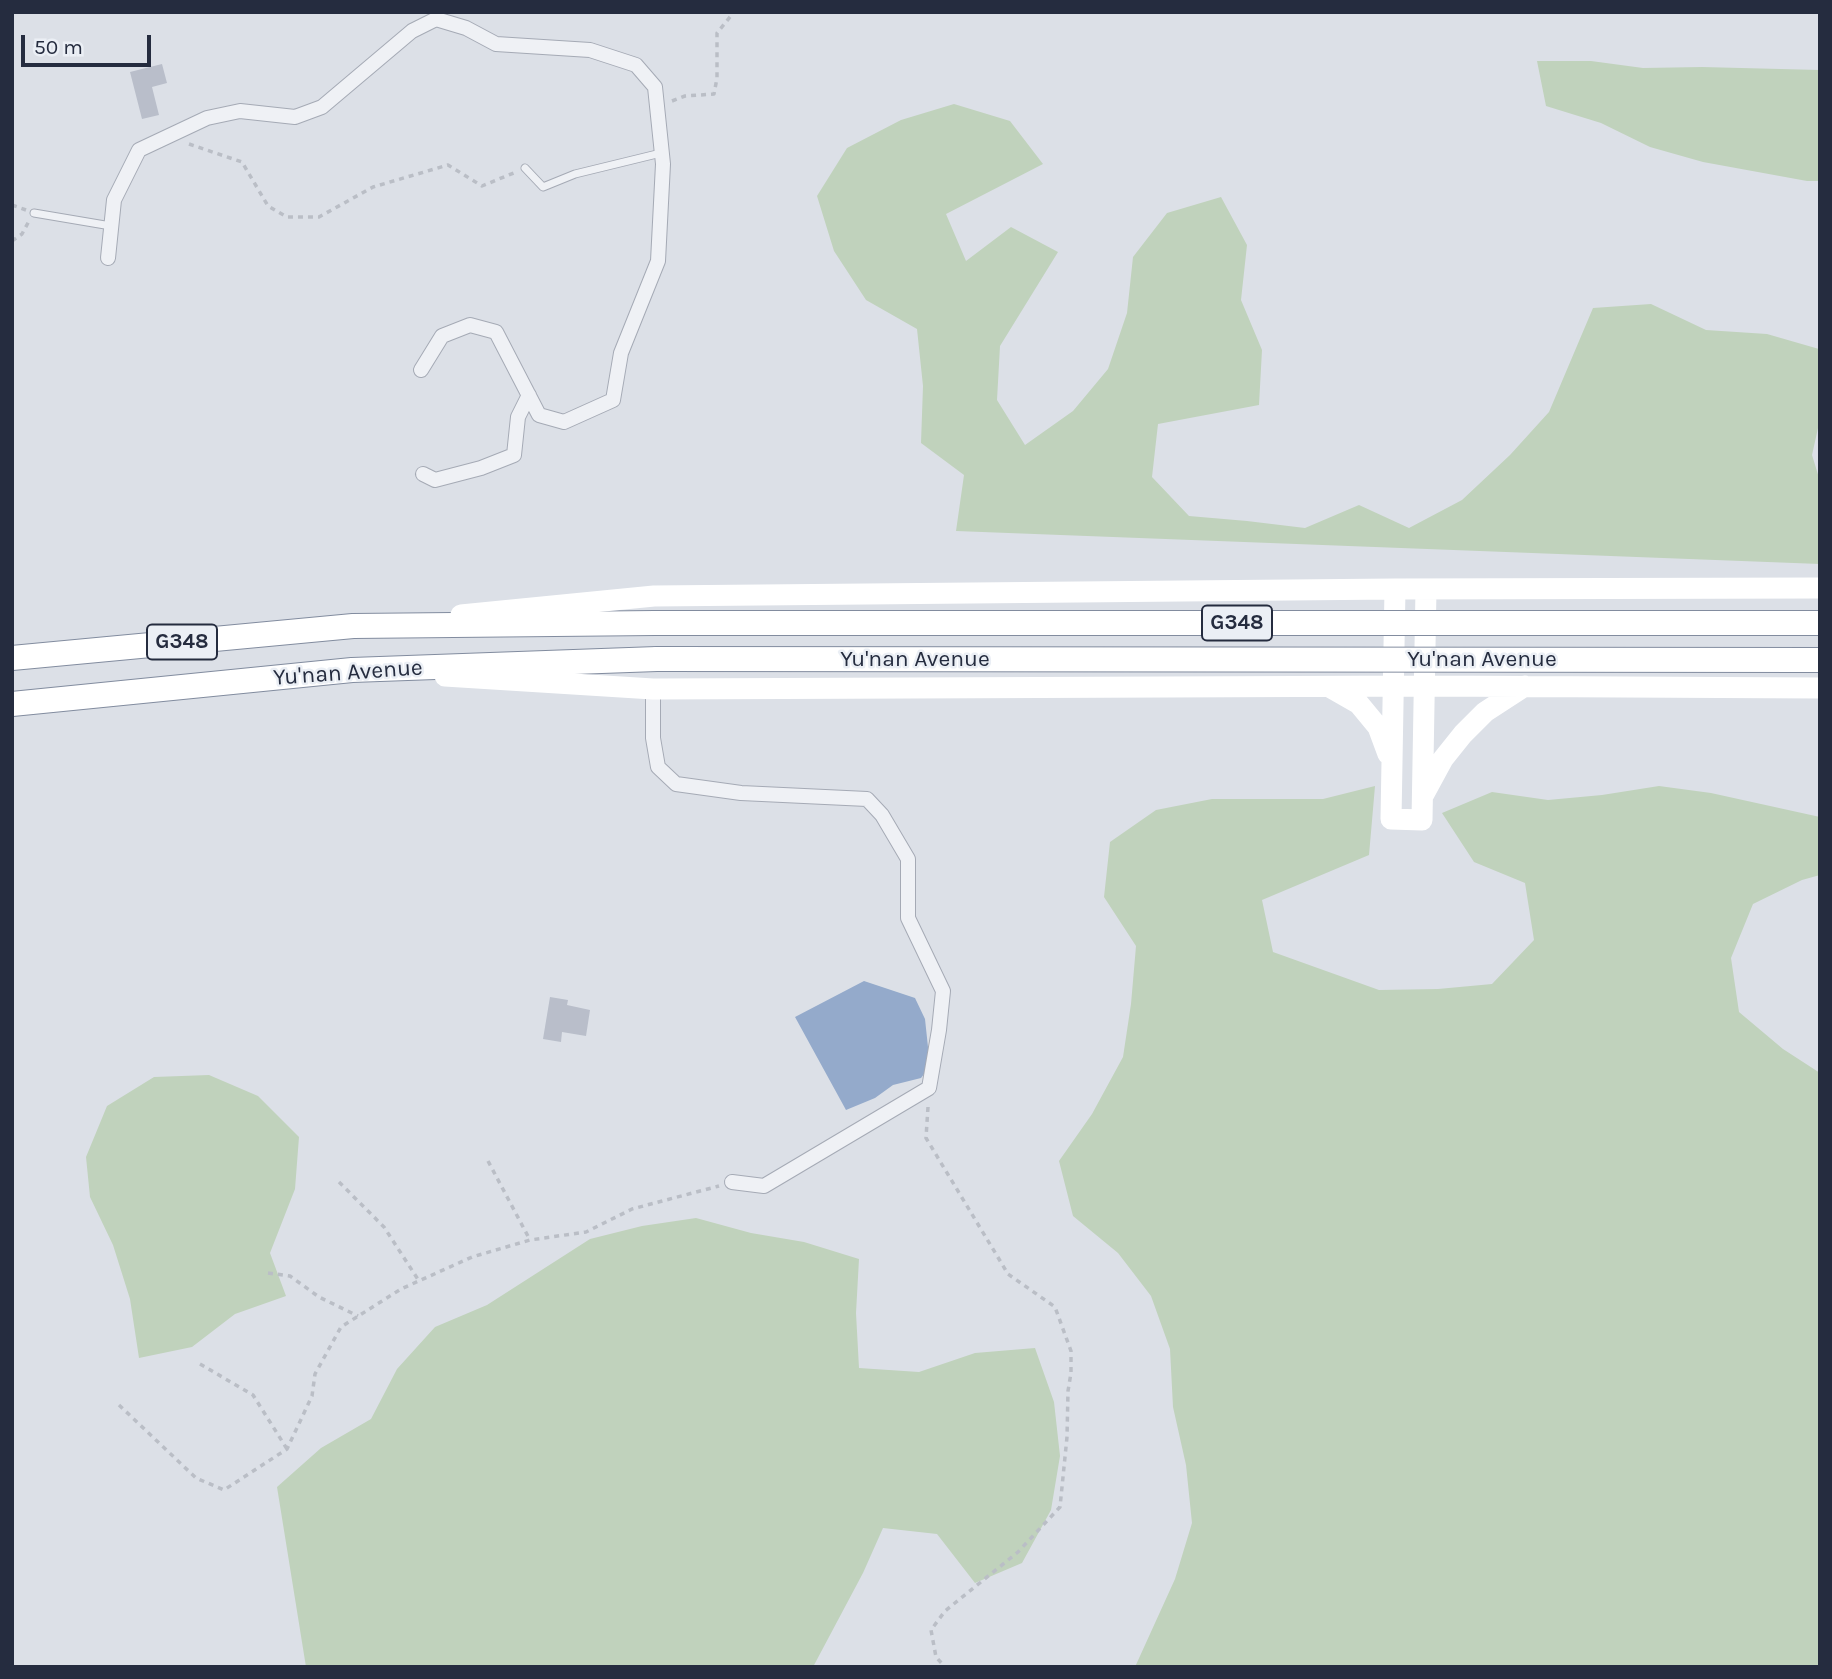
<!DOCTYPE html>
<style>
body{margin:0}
#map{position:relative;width:1832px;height:1679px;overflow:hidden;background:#dce0e7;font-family:Karla,sans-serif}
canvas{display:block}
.frame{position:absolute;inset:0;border:14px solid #252c3f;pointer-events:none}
.scale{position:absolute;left:21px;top:35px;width:130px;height:32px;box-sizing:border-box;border:4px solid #252c3f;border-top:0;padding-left:9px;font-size:21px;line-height:24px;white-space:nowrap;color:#252c3f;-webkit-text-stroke:5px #ebeff5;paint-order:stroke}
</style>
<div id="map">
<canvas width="1832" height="1679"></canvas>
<div class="frame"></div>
<div class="scale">50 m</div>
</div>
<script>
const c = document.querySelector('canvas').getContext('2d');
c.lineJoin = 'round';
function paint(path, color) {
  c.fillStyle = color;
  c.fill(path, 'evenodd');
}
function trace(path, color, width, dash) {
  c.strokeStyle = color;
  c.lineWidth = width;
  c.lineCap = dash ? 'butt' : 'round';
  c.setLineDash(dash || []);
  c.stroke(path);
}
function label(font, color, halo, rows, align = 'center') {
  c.font = font + ' Karla,sans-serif';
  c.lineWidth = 5;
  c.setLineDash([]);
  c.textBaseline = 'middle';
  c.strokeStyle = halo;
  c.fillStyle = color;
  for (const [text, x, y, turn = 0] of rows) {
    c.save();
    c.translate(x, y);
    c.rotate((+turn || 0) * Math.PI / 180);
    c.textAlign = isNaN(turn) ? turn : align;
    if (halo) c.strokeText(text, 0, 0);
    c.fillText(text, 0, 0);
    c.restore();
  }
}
paint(new Path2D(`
 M1537,61H1591L1643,68L1702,67L1820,70V181H1807L1703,162L1650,147L1601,123L1546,106Z
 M954,104L1010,121L1043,164L946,214L966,261L1011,227L1058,252L1000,346L997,400L1025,445L1073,411L1108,369L1127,313L1133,257L1167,213L1221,197L1247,245L1241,300L1262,350L1259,405L1158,424L1152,477L1189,516L1247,521L1305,528L1359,505L1409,528L1462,500L1510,455L1549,412L1593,308L1651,304L1706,330L1767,334L1819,349L1820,419L1812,455L1820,481V564L956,531L964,475L921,443L923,386L917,329L866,300L834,251L817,196L847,148L901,120Z
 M1375,786L1369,855L1262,900L1273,952L1379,990L1438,989L1492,984L1534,940L1525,883L1474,862L1442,813L1492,792L1548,800L1602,795L1659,786L1711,793L1820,817V875L1802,880L1753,904L1731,958L1739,1012L1783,1049L1820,1073V1667H1135L1175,1579L1192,1523L1186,1465L1173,1407L1170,1349L1151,1296L1118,1253L1073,1216L1059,1161L1092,1114L1123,1057L1131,1004L1136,946L1104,897L1110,842L1156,810L1212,799H1323Z
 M209,1075L258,1096L299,1137L295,1189L270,1253L286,1296L235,1314L192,1347L139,1358L130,1299L113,1245L90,1197L86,1157L107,1106L154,1077Z
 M696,1218L751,1233L804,1242L859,1259L856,1313L859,1368L919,1372L975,1353L1035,1348L1054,1402L1060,1456L1051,1510L1022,1563L975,1583L937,1534L883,1528L863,1573L813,1667H306L277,1487L321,1448L371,1419L397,1369L435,1327L487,1305L590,1239L642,1226Z`), '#c0d2bc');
paint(new Path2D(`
 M864,981L915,998L925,1019L930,1066L921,1078L893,1085L875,1098L846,1110L795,1017Z`), '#94aacb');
paint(new Path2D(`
 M162,64L167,83L152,87L159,115L142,119L130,72Z
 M550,997L568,1000L567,1005L590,1010L586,1036L562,1032L561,1042L543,1039Z`), '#b9beca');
const service = new Path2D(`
 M525,168L543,187L575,174L661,153
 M34,213L111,226`);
const minor = new Path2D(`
 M108,258L114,200L139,150L207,118L240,111L295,117L322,107L412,31L436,19L466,28L496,44L590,50L636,65L655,87L663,164L658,261L621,353L613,400L564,422L539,415L496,332L470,325L442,336L421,370
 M423,474L435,480L481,468L514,455L518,417L529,395
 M653,689V738L658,767L676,784L741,793L867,799L882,815L908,859V918L943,991L939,1030L929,1088L764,1186L732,1182`);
const trunk = new Path2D(`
 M12,658L353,626L655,623
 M12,704L352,670L657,659`);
trace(service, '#a5aab5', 9);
trace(minor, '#a5aab5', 16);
trace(trunk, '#828c9f', 26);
trace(new Path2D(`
 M672,101L685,96L714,94L717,78V33L734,12
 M189,144L242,162L268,206L287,217H319L373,187L448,165L482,186L516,172
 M12,205L26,210
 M12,241L22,234L29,221
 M928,1107L926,1138L1008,1274L1055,1307L1071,1351V1373L1068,1391L1067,1437L1060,1507L1018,1552L945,1611L931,1630L936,1657L945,1667
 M488,1161L530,1240
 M339,1182L384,1227L419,1281
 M268,1273L290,1276L319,1297L358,1316
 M200,1364L253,1395L287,1449
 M119,1405L196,1478L224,1490L287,1449L312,1396L315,1374L341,1327L401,1289L472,1257L530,1240L586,1232L632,1209L719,1186`), '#babec6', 3.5, [5, 5]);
trace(service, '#eff1f5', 7);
trace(minor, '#eff1f5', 14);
trace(new Path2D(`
 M1395,589L1391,819L1422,820L1426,589
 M461,615L654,596L1395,589L1820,588
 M445,676L653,689L1424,686L1820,688
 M1331,688L1359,704L1378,727L1388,754
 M1424,794L1443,759L1463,734L1485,712L1525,686`), '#fff', 21);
trace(trunk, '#fff', 24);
const trunkBridge = new Path2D(`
 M655,623H1820
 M657,659L1820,660`);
trace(trunkBridge, '#828c9f', 26, []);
trace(trunkBridge, '#fff', 24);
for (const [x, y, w] of [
 [1237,623,70],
 [182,642,70]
]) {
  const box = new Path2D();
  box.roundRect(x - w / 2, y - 17.5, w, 35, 5);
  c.fillStyle = '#ebeff5';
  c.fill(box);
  trace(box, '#252c3f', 2);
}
label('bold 21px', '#252c3f', null, [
 ["G348",1237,623],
 ["G348",182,642]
]);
label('23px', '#252c3f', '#ebeff5', [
 ["Yu'nan Avenue",915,659],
 ["Yu'nan Avenue",1482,659],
 ["Yu'nan Avenue",348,673,-4]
]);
</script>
